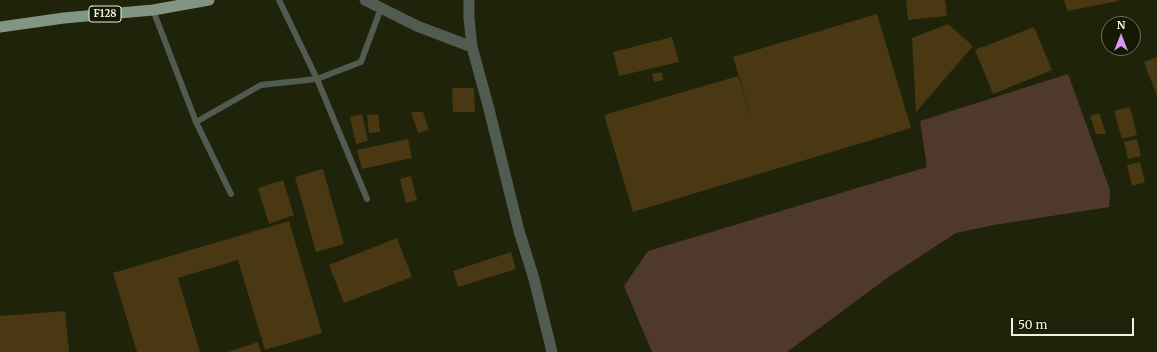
<!DOCTYPE html>
<style>
body{margin:0}
#map{position:relative;width:1157px;height:352px;overflow:hidden;background:#1f2309;font-family:Merriweather,serif}
canvas{display:block}
.north{position:absolute;left:1101px;top:16px;width:40px;height:40px;box-sizing:border-box;background:#161902;border:1px solid #6d705c;border-radius:50%;rotate:0deg;font-size:11px;font-weight:700;line-height:16px;text-align:center;color:#eff2e2}
.north::after{content:'';display:block;margin:auto;width:14px;height:18px;background:#d99af7;clip-path:polygon(50% 0,100% 100%,50% 72%,0 100%)}
.scale{position:absolute;left:1011px;top:318px;width:123px;height:18px;box-sizing:border-box;border:2px solid #eff2e2;border-top:0;padding-left:5px;font-size:12px;line-height:14px;white-space:nowrap;color:#eff2e2;-webkit-text-stroke:3px #161902;paint-order:stroke}
</style>
<div id="map">
<canvas width="1157" height="352"></canvas>
<div class="north">N</div>
<div class="scale">50 m</div>
</div>
<script>
const c = document.querySelector('canvas').getContext('2d');
c.lineJoin = 'round';
function paint(path, color) {
  c.fillStyle = color;
  c.fill(path, 'evenodd');
}
function trace(path, color, width, dash) {
  c.strokeStyle = color;
  c.lineWidth = width;
  c.lineCap = dash ? 'butt' : 'round';
  c.setLineDash(dash || []);
  c.stroke(path);
}
function label(font, color, halo, rows, align = 'center') {
  c.font = font + ' Merriweather,serif';
  c.lineWidth = 3;
  c.setLineDash([]);
  c.textBaseline = 'middle';
  c.strokeStyle = halo;
  c.fillStyle = color;
  for (const [text, x, y, turn = 0] of rows) {
    c.save();
    c.translate(x, y);
    c.rotate((+turn || 0) * Math.PI / 180);
    c.textAlign = isNaN(turn) ? turn : align;
    if (halo) c.strokeText(text, 0, 0);
    c.fillText(text, 0, 0);
    c.restore();
  }
}
paint(new Path2D(`
 M1068,74L1110,190L1109,207L994,225L956,233L890,276L787,352H652L624,286L648,251L927,167L920,121Z`), '#4f392b');
paint(new Path2D(`
 M906,0H945L947,16L908,20Z
 M1064,0H1118V1L1068,11Z
 M877,14L911,128L633,212L604,115L738,76L752,119L733,57Z
 M948,24L973,46L916,112L912,38Z
 M1034,27L1052,70L993,94L975,50Z
 M672,37L679,62L619,76L613,52Z
 M1157,57V96L1144,62Z
 M662,72L663,80L654,82L652,74Z
 M452,88H474L475,112H453Z
 M1130,107L1137,135L1122,139L1114,111Z
 M411,112H423L429,130L418,133Z
 M1099,113L1106,134H1096L1090,116Z
 M362,114L368,141L356,144L350,117Z
 M378,114L380,132L369,133L367,115Z
 M408,139L412,158L362,169L357,150Z
 M1137,139L1141,156L1128,159L1124,142Z
 M1140,162L1145,182L1132,186L1127,165Z
 M323,169L344,244L316,252L295,177Z
 M411,176L417,200L406,203L400,179Z
 M283,180L294,215L269,224L258,188Z
 M289,221L322,333L265,350L238,260L178,278L200,352H137L113,273Z
 M397,238L412,277L344,303L329,265Z
 M511,252L516,269L458,287L453,271Z
 M65,311L69,352H0V316Z
 M258,342L261,352H228Z`), '#4a3813');
trace(new Path2D(`
 M279,0L317,79L361,62L381,8
 M153,10L196,122L231,194
 M196,122L261,85L317,79L367,199`), '#515b52', 6);
trace(new Path2D(`
 M365,0L417,26L472,47
 M469,0V18L472,47L489,109L519,231L534,279L552,352`), '#515b52', 11);
trace(new Path2D(`
 M0,27L64,18L153,10L209,0`), '#809583', 11);
for (const [x, y, w] of [
 [105,14,32]
]) {
  const box = new Path2D();
  box.roundRect(x - w / 2, y - 8, w, 16, 3);
  c.fillStyle = '#161902';
  c.fill(box);
  trace(box, '#eff2e2', 1);
}
label('bold 10px', '#eff2e2', null, [
 ["F128",105,14]
]);
</script>
